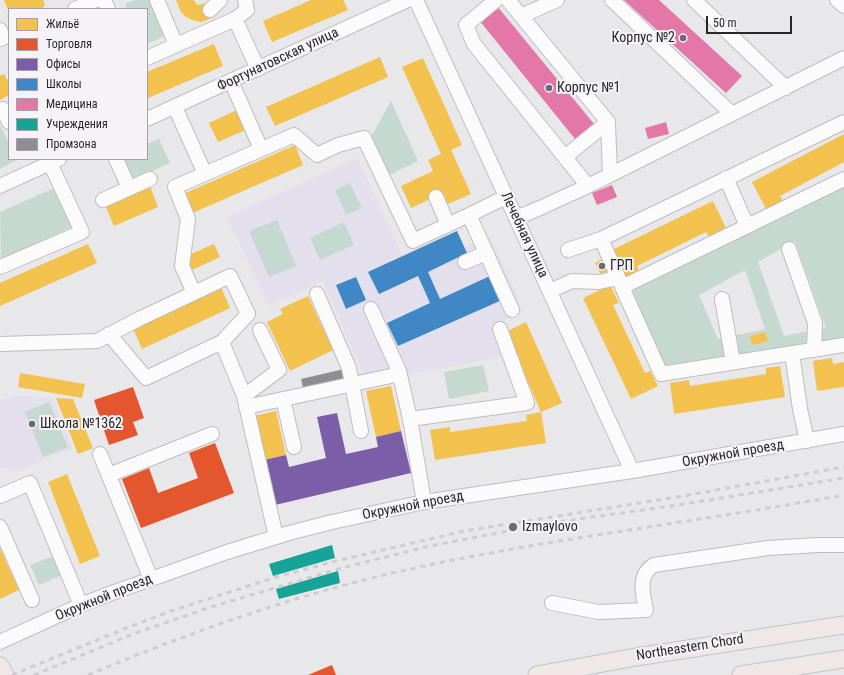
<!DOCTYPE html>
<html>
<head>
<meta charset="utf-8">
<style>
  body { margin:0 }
  #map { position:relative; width:844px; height:675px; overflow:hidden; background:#e8e7e9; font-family:"Roboto Condensed",sans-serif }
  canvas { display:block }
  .legend { position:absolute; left:8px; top:8px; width:140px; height:152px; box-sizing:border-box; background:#f5f3f8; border:1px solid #a3a1a5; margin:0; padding:5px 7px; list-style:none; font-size:12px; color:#272728 }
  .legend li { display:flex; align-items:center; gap:8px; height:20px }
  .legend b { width:20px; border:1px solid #a3a1a5 }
  .scale { position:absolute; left:706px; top:16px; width:86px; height:18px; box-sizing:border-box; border:2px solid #272728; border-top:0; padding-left:5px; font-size:12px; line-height:14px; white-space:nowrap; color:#272728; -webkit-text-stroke:3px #f5f3f8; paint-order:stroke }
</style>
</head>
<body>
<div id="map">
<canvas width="844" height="675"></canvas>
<ul class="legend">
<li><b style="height:11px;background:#f2c14e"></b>Жильё</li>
<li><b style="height:11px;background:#e4572e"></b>Торговля</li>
<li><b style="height:11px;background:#7b5ea7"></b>Офисы</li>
<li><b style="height:11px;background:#3f88c5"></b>Школы</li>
<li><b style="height:11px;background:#e377a8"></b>Медицина</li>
<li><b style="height:11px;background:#17a398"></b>Учреждения</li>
<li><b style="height:11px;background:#8d8d92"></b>Промзона</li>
</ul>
<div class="scale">50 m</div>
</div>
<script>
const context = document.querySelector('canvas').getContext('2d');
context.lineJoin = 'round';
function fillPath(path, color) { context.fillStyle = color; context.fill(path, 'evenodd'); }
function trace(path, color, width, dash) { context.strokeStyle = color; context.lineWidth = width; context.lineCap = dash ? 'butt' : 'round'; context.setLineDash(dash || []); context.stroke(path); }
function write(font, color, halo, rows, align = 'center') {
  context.font = font + ' "Roboto Condensed",sans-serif'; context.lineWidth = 4; context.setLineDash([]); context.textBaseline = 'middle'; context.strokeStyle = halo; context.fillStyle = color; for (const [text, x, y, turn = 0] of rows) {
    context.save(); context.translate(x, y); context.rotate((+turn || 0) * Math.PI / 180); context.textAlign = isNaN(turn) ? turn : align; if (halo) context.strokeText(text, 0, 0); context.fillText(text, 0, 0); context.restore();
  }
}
fillPath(new Path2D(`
  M 357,158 L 403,256 L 457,231 L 464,247 L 490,235 L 524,311 L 492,327 L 501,357 L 407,375 L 393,368 L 363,374 L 323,281 L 269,306 L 227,217 Z
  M 23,395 L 53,399 L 73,448 L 20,470 L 0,467 L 0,400 Z`), '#e4dfec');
fillPath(new Path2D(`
  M 134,0 L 149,0 L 165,36 L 147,44 L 147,9 L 127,9 L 125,4 Z
  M 391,101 L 418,161 L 387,176 L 370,139 Z
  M 0,125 L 9,143 L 9,159 L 17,159 L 17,160 L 0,169 Z
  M 159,139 L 170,163 L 132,180 L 122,159 L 147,159 L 147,144 Z
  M 350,183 L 362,208 L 346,215 L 335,190 Z
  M 844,184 L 844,340 L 664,368 L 628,289 ZM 795,241 L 826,328 L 784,336 L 758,262 ZM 745,270 L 765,329 L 718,339 L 699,295 ZM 765,332 L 768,341 L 752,345 L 750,336 Z
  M 59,186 L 76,225 L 1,259 L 0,212 Z
  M 277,220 L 296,266 L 269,277 L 249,231 Z
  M 344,222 L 354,245 L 320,260 L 310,238 Z
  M 483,365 L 489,391 L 449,399 L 444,372 Z
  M 49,402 L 68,447 L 43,457 L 25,412 Z
  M 54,556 L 62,575 L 39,585 L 30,565 Z`), '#c6d9d0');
fillPath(new Path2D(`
  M 4,0 L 43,0 L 45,6 L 40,9 L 9,9 L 9,12 Z
  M 176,0 L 194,0 L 197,5 L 207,3 L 213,17 L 202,22 L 195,21 L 186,17 L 181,12 Z
  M 311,0 L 343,0 L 348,10 L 272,42 L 263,21 Z
  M 214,44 L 223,66 L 148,98 L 147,72 Z
  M 380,57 L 388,77 L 275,126 L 266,107 Z
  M 423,58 L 462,145 L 451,150 L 471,194 L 448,204 L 443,193 L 411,208 L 401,186 L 433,171 L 428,160 L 441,154 L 402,67 Z
  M 4,74 L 9,83 L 9,95 L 0,100 L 0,76 Z
  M 239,109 L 248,129 L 218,142 L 209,123 Z
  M 844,134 L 844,162 L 780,196 L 783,201 L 766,209 L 752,182 Z
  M 295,145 L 303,165 L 190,214 L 181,195 Z
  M 149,184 L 158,207 L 114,226 L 104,203 Z
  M 713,201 L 726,228 L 709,237 L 706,232 L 637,266 L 639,271 L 626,277 L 612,250 Z
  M 88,244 L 97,263 L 0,306 L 0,283 Z
  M 214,244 L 220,257 L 192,270 L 186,256 Z
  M 604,258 L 610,270 L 601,274 L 595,263 Z
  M 610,285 L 619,303 L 613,305 L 645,373 L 650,371 L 658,386 L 631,399 L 583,298 Z
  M 221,287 L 230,308 L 142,349 L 133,328 Z
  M 308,296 L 333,350 L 290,371 L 267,322 L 283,314 L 280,309 Z
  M 526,322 L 562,403 L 541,412 L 546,443 L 435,460 L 430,430 L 450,427 L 450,432 L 527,421 L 526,415 L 541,412 L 506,332 Z
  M 765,332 L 768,341 L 752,345 L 750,336 Z
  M 832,358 L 833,364 L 844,362 L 844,387 L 817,391 L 813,361 Z
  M 780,366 L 785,397 L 674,414 L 670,383 L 689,380 L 690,386 L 766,374 L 766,368 Z
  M 20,373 L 85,384 L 82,398 L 18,387 Z
  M 391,386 L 401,431 L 376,437 L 366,391 Z
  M 56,398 L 73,399 L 93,448 L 78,454 Z
  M 276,411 L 286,455 L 264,460 L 254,416 Z
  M 67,474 L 100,556 L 80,564 L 48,482 Z
  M 0,548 L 19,590 L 0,599 Z`), '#f2c14e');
fillPath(new Path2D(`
  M 133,387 L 144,418 L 133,422 L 138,435 L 109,445 L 94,400 Z
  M 215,443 L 234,493 L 141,528 L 122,479 L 149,468 L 158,493 L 198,478 L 189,453 Z
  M 332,665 L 336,675 L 308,675 Z`), '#e4572e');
fillPath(new Path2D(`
  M 337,413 L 346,454 L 378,447 L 376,437 L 401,431 L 411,473 L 275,505 L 264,460 L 286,455 L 289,467 L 326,458 L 317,417 Z`), '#7b5ea7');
fillPath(new Path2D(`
  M 457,231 L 467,253 L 428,272 L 440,299 L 490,276 L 502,300 L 398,346 L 387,323 L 430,303 L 418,276 L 379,294 L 368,272 Z
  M 356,277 L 366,300 L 346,309 L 336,285 Z`), '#3f88c5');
fillPath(new Path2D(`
  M 624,0 L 659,0 L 742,76 L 726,93 Z
  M 497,6 L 594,124 L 575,139 L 479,20 Z
  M 666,122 L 669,134 L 648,139 L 645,128 Z
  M 612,185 L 617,197 L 597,205 L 592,193 Z`), '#e377a8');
fillPath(new Path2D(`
  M 332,545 L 335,558 L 273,576 L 269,564 Z
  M 338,571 L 340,583 L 279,599 L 276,589 Z`), '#17a398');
fillPath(new Path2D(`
  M 344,369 L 346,378 L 303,388 L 301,379 Z`), '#8d8d92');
const minor = new Path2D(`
  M 104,0 L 108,9
  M 157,0 L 176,45
  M 416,0 L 632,471
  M 496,0 L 466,25 L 474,44 L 588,186
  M 508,0 L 608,122 L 610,175
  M 612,0 L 732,114
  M 694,0 L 786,88
  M 837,0 L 844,6
  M 75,9 L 96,0
  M 210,10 L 220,0
  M 521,16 L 557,0
  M 235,19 L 258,69
  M 0,30 L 3,38 L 0,39
  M 147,58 L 235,19 L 247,10 L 245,0
  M 231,81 L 261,149
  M 175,107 L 205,174
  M 0,110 L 3,109 L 9,122
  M 147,119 L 408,0
  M 565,157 L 608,122
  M 116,159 L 129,188
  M 726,178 L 747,226
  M 844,179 L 622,287 L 661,374 L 844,345
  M 0,186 L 59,159
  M 436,197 L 448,225
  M 506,197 L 469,215 L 512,310
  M 103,200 L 150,179
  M 516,218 L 540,208 L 588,186 L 844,58
  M 601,239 L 622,286
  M 789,249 L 815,323 L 814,350
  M 568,250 L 601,239 L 844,122
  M 465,262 L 486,253
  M 0,267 L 82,232 L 50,163
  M 550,291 L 572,281 L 599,282 L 618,278
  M 194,293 L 182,266 L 188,219 L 175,187 L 294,135 L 317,155 L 338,145 L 364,138 L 413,241 L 469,215
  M 317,294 L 349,368 L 361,431
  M 722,299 L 733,362
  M 371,309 L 399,371 L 410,419 L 424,502
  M 109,334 L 146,378 L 222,342
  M 0,344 L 97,341 L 139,319 L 230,276 L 248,314 L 222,342 L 244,396 L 276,537
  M 792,353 L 800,409 L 807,441
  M 244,396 L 279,370 L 260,330
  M 283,399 L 294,447
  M 246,407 L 400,374
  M 410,419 L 527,403 L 500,329
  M 100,454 L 151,579
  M 109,475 L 212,434
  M 0,496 L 30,483 L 81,605
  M 0,527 L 32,600
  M 552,603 L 599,612 L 646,610 C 643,594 637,575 654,565 L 768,548 L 818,545 L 844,545
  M 0,642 L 81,605 L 109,594 L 227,552 L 289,533 L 332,522 L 424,502 L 632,471 L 844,434`);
const major = new Path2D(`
  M 0,666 L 5,675
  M 537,675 L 636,657 L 844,625
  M 741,675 L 844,659`);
trace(minor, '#bebdbf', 16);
trace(major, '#c4c3c4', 19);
trace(minor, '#fcfbfc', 14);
trace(major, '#efe8e7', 17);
trace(new Path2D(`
  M 12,675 L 129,627 L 174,610 L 273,578 L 336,561 L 464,531 L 677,497 L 844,467
  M 34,675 L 133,634 L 211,607 L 338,569 L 430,546 L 550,523 L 678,505 L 844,478
  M 88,675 C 200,628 315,588 434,564 C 570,536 708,520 844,495`), '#cecece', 3, [5, 5]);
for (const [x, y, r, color] of [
  [683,38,4,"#6b6a6c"],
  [549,88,4,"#6b6a6c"],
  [602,266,4,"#6b6a6c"],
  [32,424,4,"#6b6a6c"],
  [513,527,5,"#6b6a6c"]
]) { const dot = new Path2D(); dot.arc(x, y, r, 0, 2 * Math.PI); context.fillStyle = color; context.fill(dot); trace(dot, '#f5f3f8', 1.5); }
write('14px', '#272728', '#f5f3f8', [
  ["Корпус №2",675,38,"right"],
  ["Корпус №1",557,88],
  ["ГРП",610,266],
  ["Школа №1362",40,424],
  ["Izmaylovo",522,527]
], 'left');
write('14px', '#272728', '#f5f3f8', [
  ["Фортунатовская улица",278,60,-25],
  ["Лечебная улица",524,235,65],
  ["Окружной проезд",733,454,-10],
  ["Окружной проезд",413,506,-11],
  ["Окружной проезд",104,598,-22],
  ["Northeastern Chord",690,648,-9]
]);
</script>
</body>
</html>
